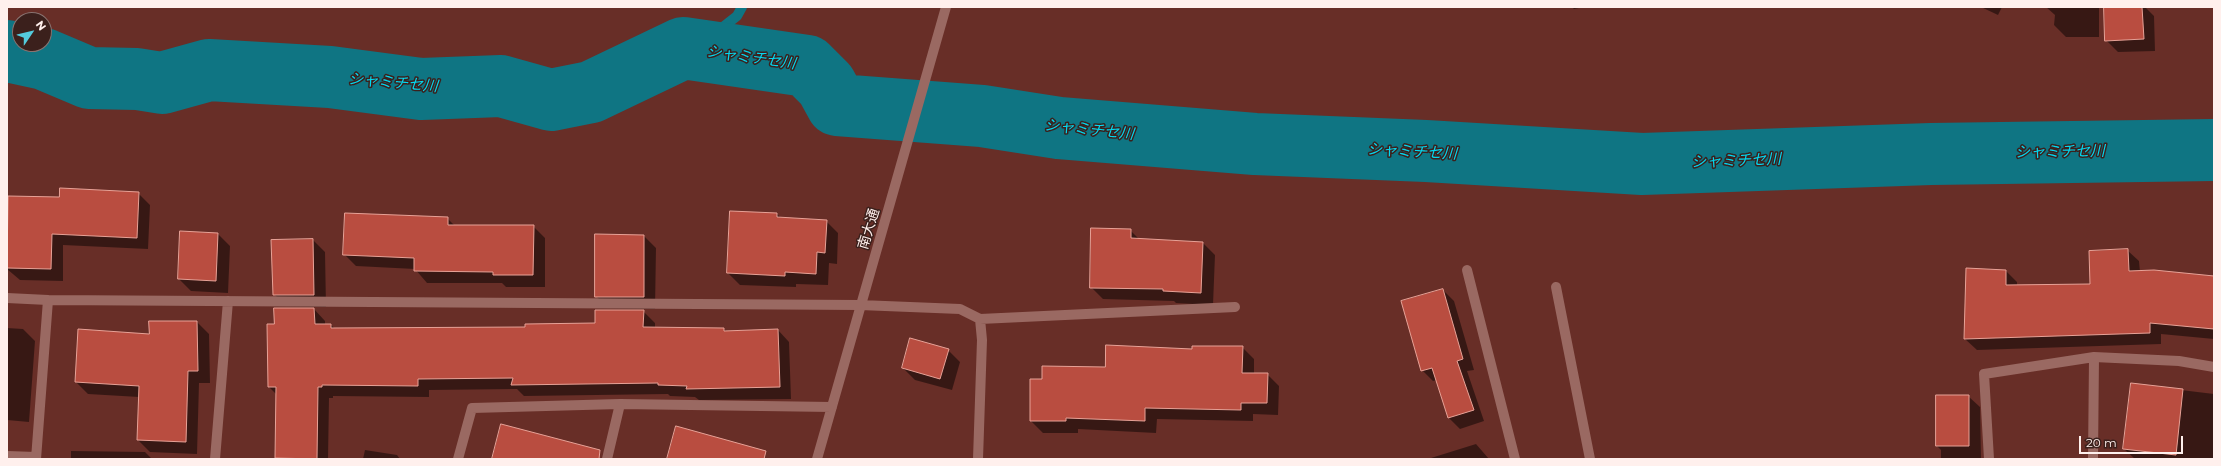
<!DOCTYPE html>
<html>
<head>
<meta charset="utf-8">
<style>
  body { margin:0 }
  #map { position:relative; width:2221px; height:466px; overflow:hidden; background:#682e27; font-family:Montserrat,sans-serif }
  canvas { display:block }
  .frame { position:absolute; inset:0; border:8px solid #fff0ed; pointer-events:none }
  .north { position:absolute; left:12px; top:12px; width:40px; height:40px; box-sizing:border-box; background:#3b201c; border:1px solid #897370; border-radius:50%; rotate:55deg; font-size:11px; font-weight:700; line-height:16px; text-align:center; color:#fff0ed }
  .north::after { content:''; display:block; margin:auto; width:14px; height:18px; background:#54cadc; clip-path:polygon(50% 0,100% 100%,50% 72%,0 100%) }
  .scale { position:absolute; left:2079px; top:436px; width:104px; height:18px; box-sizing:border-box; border:2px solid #fff0ed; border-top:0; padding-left:5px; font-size:12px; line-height:14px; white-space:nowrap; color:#fff0ed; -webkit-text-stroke:3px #3b201c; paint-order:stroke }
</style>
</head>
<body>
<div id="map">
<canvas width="2221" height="466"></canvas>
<div class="frame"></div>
<div class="north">N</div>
<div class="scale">20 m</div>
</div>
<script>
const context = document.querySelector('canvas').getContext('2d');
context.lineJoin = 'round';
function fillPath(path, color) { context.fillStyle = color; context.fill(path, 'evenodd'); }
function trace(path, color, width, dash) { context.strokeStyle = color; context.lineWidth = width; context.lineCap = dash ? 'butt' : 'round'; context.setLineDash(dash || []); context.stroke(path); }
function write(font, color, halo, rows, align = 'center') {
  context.font = font + ' Montserrat,"Noto Sans JP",sans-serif'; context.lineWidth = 3; context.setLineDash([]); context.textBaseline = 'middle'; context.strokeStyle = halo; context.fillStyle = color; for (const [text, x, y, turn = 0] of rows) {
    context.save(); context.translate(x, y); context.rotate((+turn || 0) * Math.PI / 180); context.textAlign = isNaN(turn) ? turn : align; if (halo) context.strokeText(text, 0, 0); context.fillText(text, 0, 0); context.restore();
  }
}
fillPath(new Path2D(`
  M 1572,7 L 1584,7 L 1574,9 Z
  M 1981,7 L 2002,7 L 1998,15 Z
  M 2046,7 L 2099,7 L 2099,37 L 2066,37 L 2054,25 L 2055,15 Z
  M 2105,7 L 2145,7 L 2154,16 L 2155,51 L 2118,52 L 2106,40 Z
  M 138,193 L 150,205 L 148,249 L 63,245 L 63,281 L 20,280 L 7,269 L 7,197 L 60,198 Z
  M 777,214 L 782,219 L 826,221 L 838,233 L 837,264 L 829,263 L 828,285 L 796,284 L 796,287 L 740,285 L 728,273 Z
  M 447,218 L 455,226 L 533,226 L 545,238 L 545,287 L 506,287 L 502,283 L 427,283 L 415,269 L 356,266 L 344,254 Z
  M 1130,230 L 1140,240 L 1203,243 L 1215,255 L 1213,305 L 1176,303 L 1174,301 L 1103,299 L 1091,287 Z
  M 218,234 L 230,246 L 228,293 L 191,291 L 179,279 Z
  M 644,236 L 656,248 L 655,309 L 608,308 L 596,296 Z
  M 313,240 L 325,252 L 326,307 L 286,306 L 274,294 Z
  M 2127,250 L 2139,261 L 2140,272 L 2214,277 L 2214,339 L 2161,334 L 2161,344 L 1977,350 L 1965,339 L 2006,271 L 2017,282 L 2017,286 L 2091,285 Z
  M 1443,290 L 1454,301 L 1474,370 L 1467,371 L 1484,421 L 1460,429 L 1449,418 L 1437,380 L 1433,381 L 1422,370 Z
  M 314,309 L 325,321 L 325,325 L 331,325 L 335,329 L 526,328 L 596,324 L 643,311 L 655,323 L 655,328 L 724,329 L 726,331 L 778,330 L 789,342 L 791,399 L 699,400 L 695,397 L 670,396 L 668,394 L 524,396 L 517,389 L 429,390 L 429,397 L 333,396 L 333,398 L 329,398 L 328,459 L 275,459 L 277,395 L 269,387 L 275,325 Z
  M 150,322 L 197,322 L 209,334 L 210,383 L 199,383 L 197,454 L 150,452 L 138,440 L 139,397 L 88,394 L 76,382 L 150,335 Z
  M 7,328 L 23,329 L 35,341 L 29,422 L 7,420 Z
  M 1242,347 L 1254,359 L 1254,374 L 1267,374 L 1279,386 L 1278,415 L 1253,414 L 1253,421 L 1157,419 L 1156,433 L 1078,429 L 1078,433 L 1043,433 L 1031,421 L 1043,380 L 1193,350 Z
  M 948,350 L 960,362 L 952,390 L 915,380 L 903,368 Z
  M 2131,384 L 2214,394 L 2214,459 L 2135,459 L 2124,449 Z
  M 1968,396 L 1980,407 L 1981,459 L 1941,459 L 1941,450 L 1937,446 Z
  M 1476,444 L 1489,459 L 1431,459 L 1431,458 Z
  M 365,450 L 397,455 L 400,459 L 363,459 Z
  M 71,451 L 145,452 L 152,459 L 71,459 Z`), '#0007');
trace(new Path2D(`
  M 695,49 L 737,16 L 742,7`), '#0f7583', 10);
trace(new Path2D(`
  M 7,51 L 44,59 L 89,78 L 137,79 L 162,83 L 209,70 L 330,77 L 421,89 L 501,86 L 551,100 L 591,92 L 683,48 L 807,66 L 826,85 L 837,105 L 982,116 L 1059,128 L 1255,144 L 1426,151 L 1642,164 L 1931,154 L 2214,150`), '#0f7583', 62);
const building = new Path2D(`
  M 2104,7 L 2142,7 L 2144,39 L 2105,41 Z
  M 60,188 L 139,192 L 137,238 L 52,234 L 51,269 L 7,268 L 8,196 L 59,197 Z
  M 730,211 L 777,213 L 777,217 L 827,220 L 825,253 L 817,252 L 816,274 L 785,272 L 785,276 L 727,273 Z
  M 345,213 L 448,217 L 448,225 L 534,225 L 533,275 L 493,275 L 493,272 L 414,271 L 414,258 L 343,255 Z
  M 1091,228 L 1131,229 L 1131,238 L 1203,242 L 1201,293 L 1163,291 L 1163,289 L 1090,288 Z
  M 180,231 L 218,233 L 216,281 L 178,279 Z
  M 595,234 L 644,235 L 644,297 L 595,297 Z
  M 313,239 L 314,295 L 273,295 L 271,240 Z
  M 2128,249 L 2129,271 L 2154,270 L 2214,276 L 2214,329 L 2150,323 L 2150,333 L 1964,339 L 1966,268 L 2006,270 L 2006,285 L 2090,284 L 2089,251 Z
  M 1443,289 L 1463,359 L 1457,361 L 1474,410 L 1448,418 L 1432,368 L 1421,371 L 1401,301 Z
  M 274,308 L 314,308 L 315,324 L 331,324 L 331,328 L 525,327 L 525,324 L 595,323 L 595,310 L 644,310 L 643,327 L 724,328 L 724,331 L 778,329 L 780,387 L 686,389 L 687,386 L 658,385 L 658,383 L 511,385 L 513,378 L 418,379 L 418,386 L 322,385 L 322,387 L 318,387 L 317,459 L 275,458 L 276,387 L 268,387 L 267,324 L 274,324 Z
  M 149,321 L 197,321 L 198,371 L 188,371 L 186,442 L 137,440 L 139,386 L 75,382 L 78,329 L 149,334 Z
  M 910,338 L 949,349 L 940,379 L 902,368 Z
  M 1106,345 L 1192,349 L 1192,346 L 1243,346 L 1242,373 L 1268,373 L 1267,403 L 1241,403 L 1241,410 L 1145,408 L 1145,421 L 1066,418 L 1066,421 L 1030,421 L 1030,379 L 1042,379 L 1042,366 L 1105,367 Z
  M 2131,383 L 2183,389 L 2176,455 L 2123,449 Z
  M 1936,395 L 1969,395 L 1969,446 L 1936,446 Z
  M 501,424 L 600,450 L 599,459 L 492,459 Z
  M 676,426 L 766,451 L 764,459 L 667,459 Z`);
fillPath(building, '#b94d40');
trace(building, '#e7a297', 1);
trace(new Path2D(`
  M 1467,270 L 1515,459
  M 1556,287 L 1590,459
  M 7,298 L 48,300 L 860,305 L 960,309 L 980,319 L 982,340 L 978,459
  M 980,319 L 1235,307
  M 7,456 L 36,457
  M 36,459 L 48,300
  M 215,459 L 228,301
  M 458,459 L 472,408 L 620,404 L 832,407
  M 607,459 L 620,404
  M 817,459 L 946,7
  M 1989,459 L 1984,374 L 2094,357 L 2179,361 L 2214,367
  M 2093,459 L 2094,357`), '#9a6962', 10);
write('14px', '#fff0ed', '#3b201c', [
  ["南大通",869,229,-73]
]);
write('italic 15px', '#04d7ef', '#3b201c', [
  ["シャミチセ川",751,58,8],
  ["シャミチセ川",393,83,5],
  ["シャミチセ川",1089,130,6],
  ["シャミチセ川",1412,152,3],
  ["シャミチセ川",2060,152,-1],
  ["シャミチセ川",1736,161,-2]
]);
</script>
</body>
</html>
